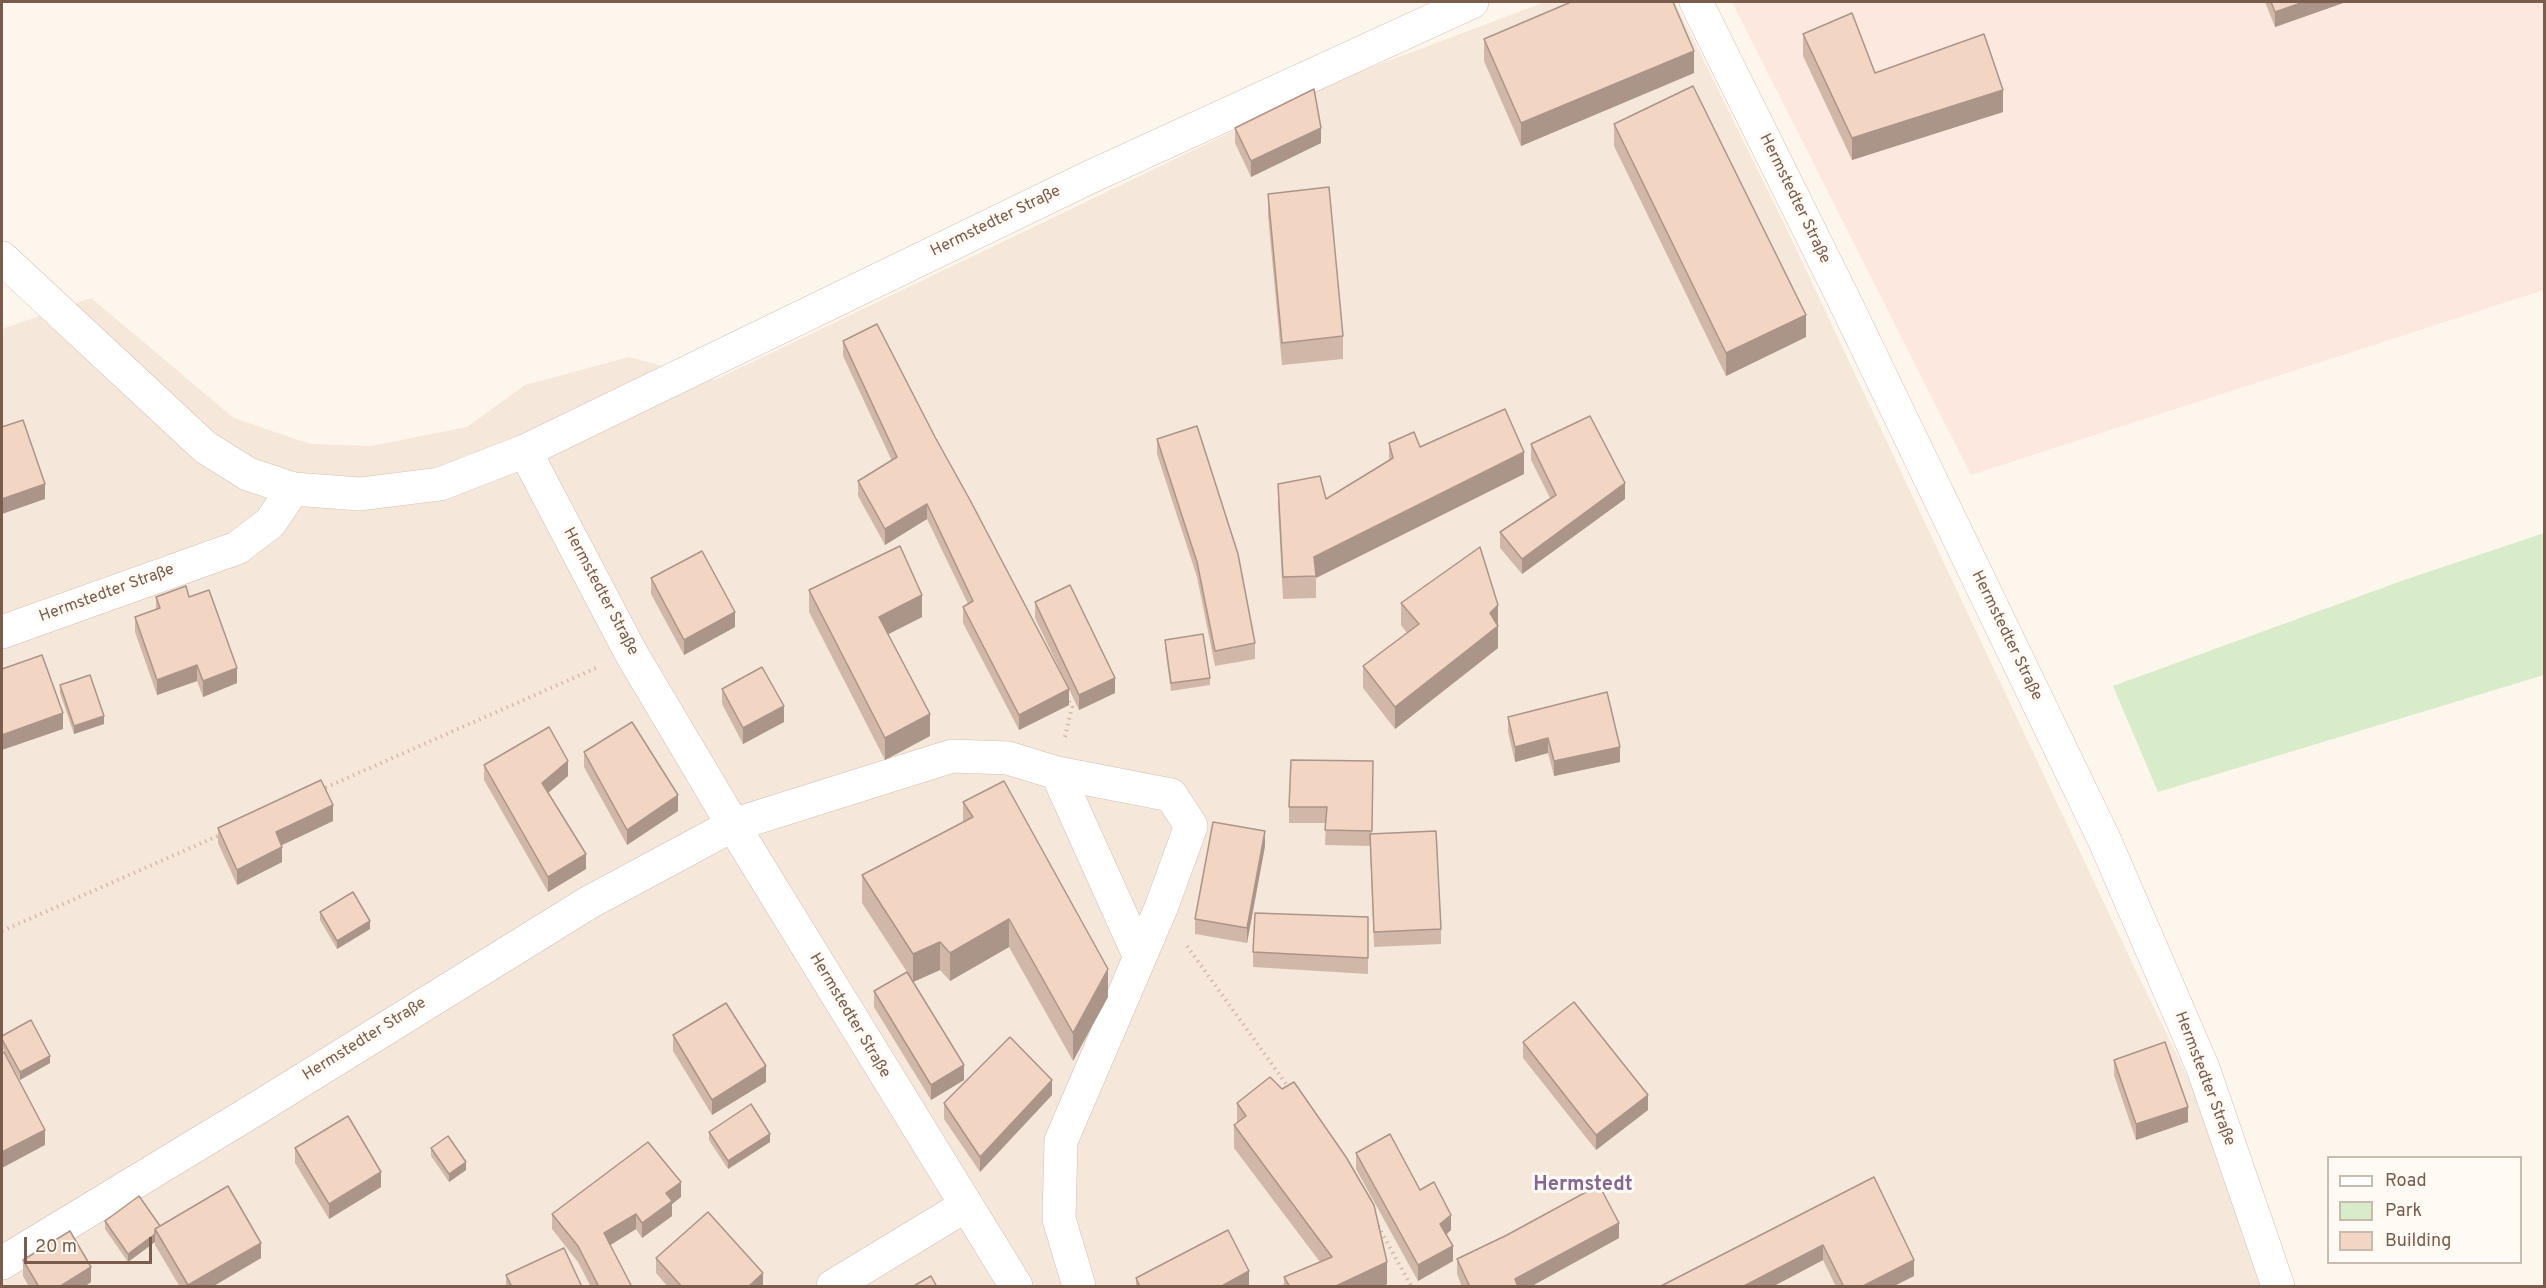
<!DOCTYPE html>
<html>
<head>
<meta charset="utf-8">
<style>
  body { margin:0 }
  #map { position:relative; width:2546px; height:1288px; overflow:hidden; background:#fdf6ec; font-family:Overpass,sans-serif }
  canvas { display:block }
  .frame { position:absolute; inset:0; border:3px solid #7a5c4d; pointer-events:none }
  .legend { position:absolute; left:2327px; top:1156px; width:195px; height:108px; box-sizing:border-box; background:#fffaf3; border:2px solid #cabbb1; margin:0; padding:8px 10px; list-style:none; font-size:18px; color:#7a5c4d }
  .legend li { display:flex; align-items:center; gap:12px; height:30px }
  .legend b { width:30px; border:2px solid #cabbb1 }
  .scale { position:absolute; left:24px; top:1237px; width:128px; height:27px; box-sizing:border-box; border:3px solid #7a5c4d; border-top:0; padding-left:8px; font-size:18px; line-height:21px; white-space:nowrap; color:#7a5c4d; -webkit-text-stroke:4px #fffaf3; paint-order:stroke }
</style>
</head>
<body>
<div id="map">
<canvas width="2546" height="1288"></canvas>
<div class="frame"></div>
<ul class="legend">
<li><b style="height:8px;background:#fff"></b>Road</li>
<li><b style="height:16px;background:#d8ecc9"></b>Park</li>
<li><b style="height:16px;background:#f3d5c3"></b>Building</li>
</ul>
<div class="scale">20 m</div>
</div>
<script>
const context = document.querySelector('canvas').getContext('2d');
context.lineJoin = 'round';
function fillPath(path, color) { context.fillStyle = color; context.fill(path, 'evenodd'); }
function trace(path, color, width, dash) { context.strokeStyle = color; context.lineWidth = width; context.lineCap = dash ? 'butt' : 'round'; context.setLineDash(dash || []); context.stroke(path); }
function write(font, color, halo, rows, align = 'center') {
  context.font = font + ' Overpass,sans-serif'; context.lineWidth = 6; context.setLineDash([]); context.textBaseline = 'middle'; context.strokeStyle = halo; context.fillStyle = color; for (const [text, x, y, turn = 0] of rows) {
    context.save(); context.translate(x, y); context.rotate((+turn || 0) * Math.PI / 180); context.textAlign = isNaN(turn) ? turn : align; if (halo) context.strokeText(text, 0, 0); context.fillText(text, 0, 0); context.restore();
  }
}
fillPath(new Path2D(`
  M 1545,2 L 1675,2 L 1783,221 L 2136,971 L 2290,1286 L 2,1286 L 2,329 L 91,298 L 234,418 L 310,444 L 371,446 L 467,427 L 525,385 L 629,357 L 715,380 L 1348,76 Z`), '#f5e8da');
fillPath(new Path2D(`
  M 1732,2 L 2544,2 L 2544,290 L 1971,475 Z`), '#fde8e0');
fillPath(new Path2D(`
  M 2544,533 L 2544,675 L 2158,792 L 2113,686 L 2407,579 Z`), '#d8ecc9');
const street = new Path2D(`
  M 525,451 L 631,653 L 733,825 L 1016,1286
  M 2,632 L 237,548 L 270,523 L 293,489
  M 1057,773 L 1139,955
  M 2,1263 L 259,1107 L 588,903 L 733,825 L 952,756 L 1008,758 L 1057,773 L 1171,795 L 1191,826 L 1161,908 L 1061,1141 L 1059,1219 L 1079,1286
  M 833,1286 L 965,1206`);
const secondary = new Path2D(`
  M 1696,2 L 1845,302 L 2104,839 L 2203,1068 L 2278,1286
  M 2,258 L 205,447 L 248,474 L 293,489 L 360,494 L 440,484 L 525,451 L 1090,177 L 1472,2`);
trace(street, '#d1beb0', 34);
trace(secondary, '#d6c0b0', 34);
trace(new Path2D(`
  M 1065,737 L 1072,707 L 1067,698
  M 320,790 L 596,668
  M 2,931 L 220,835
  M 1187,946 L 1289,1088
  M 1378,1226 L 1411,1286`), '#d9b8a5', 4, [1.5, 4.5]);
trace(street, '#fff', 33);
trace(secondary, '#fff', 33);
fillPath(new Path2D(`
  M 2265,2 L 2346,2 L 2275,27 Z
  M 1803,34 L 1875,73 L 2003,112 L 1852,160 L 1803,56 Z
  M 1484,39 L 1694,73 L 1521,146 L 1484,61 Z
  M 1614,124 L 1806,337 L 1726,376 L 1614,146 Z
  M 1235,128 L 1321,143 L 1251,177 L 1235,143 Z
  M 1268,194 L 1343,336 L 1343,359 L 1282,365 L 1268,216 Z
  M 843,341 L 1069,705 L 1019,730 L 963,623 L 963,607 L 968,604 L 927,519 L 885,545 L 858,496 L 858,481 L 892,461 L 843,356 Z
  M 1157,439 L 1255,643 L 1255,659 L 1215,666 L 1197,577 L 1157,454 Z
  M 1389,443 L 1420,447 L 1524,474 L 1316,578 L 1316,598 L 1283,599 L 1278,506 L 1278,484 L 1326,499 L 1389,461 Z
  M 1531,444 L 1625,499 L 1522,574 L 1500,548 L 1500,532 L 1550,498 L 1531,460 Z
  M 651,578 L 735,627 L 684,655 L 651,594 Z
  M 809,590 L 922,617 L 888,634 L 930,736 L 885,760 L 809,612 Z
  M 156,597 L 189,597 L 237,683 L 203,697 L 197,681 L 157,695 L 135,632 L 135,617 L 156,609 Z
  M 1035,602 L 1115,693 L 1079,710 L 1035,618 Z
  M 1401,603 L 1498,648 L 1395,729 L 1363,688 L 1363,666 L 1407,633 L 1401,625 Z
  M 1165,640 L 1210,678 L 1210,685 L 1171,691 L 1165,648 Z
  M 60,685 L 104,724 L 74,734 L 60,693 Z
  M 722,689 L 784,722 L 743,744 L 722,704 Z
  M 1508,717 L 1620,762 L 1554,776 L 1548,753 L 1515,762 L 1508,732 Z
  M 584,752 L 678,811 L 627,845 L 584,767 Z
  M 1373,761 L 1372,834 L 1441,929 L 1441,944 L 1374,947 L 1370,846 L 1325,845 L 1326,823 L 1289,823 L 1289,807 Z
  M 484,765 L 568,776 L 548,793 L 586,869 L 548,892 L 484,780 Z
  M 963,802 L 1108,997 L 1073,1061 L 1009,947 L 950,981 L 940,970 L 913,982 L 964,1080 L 931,1100 L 874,1007 L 874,991 L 907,972 L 862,903 L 862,875 L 963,823 Z
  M 333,821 L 281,845 L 282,862 L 237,885 L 218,843 L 218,828 Z
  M 1265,846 L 1247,943 L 1195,934 L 1195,919 Z
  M 320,912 L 370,929 L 337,949 L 320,920 Z
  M 1368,917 L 1368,974 L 1253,967 L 1253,952 Z
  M 673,1035 L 766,1082 L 712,1115 L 673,1051 Z
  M 2,1036 L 50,1063 L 20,1080 L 5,1053 L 45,1145 L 2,1046 Z
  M 1523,1042 L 1648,1110 L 1596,1150 L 1523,1058 Z
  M 2114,1060 L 2188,1122 L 2136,1140 L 2114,1075 Z
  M 1052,1095 L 980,1172 L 944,1119 L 944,1103 Z
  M 1237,1103 L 1387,1284 L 1382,1287 L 1279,1287 L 1284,1284 L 1284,1277 L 1320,1262 L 1234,1148 L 1234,1125 L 1237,1123 Z
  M 709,1132 L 770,1142 L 728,1169 L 709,1140 Z
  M 295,1148 L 381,1187 L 329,1219 L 295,1163 Z
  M 431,1148 L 466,1170 L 449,1182 L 431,1156 Z
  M 1356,1153 L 1420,1190 L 1451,1230 L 1446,1235 L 1453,1261 L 1418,1281 L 1356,1169 Z
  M 1874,1177 L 1914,1276 L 1892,1287 L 1836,1287 L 1823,1260 L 1772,1287 L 1659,1287 Z
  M 681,1197 L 672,1204 L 672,1216 L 642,1238 L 636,1229 L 610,1245 L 632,1287 L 591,1287 L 578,1262 L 552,1229 L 552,1214 Z
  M 105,1221 L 160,1226 L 261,1258 L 212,1287 L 180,1287 L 155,1245 L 155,1242 L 128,1262 L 105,1229 Z
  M 1619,1238 L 1530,1287 L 1462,1287 L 1457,1274 L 1457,1259 Z
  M 656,1258 L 763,1287 L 668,1287 L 656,1273 Z
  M 23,1260 L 91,1282 L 84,1287 L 29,1287 L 23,1276 Z
  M 506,1275 L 582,1287 L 506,1287 Z
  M 1136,1278 L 1249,1286 L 1136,1287 Z`), '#d1b7a8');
fillPath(new Path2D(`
  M 2304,2 L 2346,2 L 2275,27 L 2275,12 Z
  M 1694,51 L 1694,73 L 1521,146 L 1521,123 Z
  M 2003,90 L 2003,112 L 1852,160 L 1852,138 Z
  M 1321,128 L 1321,143 L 1251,177 L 1251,161 Z
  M 1806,315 L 1806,337 L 1726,376 L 1726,353 Z
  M 1524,452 L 1524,474 L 1316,578 L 1314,557 Z
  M 1625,483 L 1625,499 L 1522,574 L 1522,559 Z
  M 45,484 L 45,499 L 2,514 L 2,499 Z
  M 927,504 L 927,519 L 885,545 L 885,529 Z
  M 922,595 L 922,617 L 879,639 L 879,617 Z
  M 1498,605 L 1498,648 L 1395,729 L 1395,707 Z
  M 735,612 L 735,627 L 684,655 L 684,640 Z
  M 197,665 L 197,681 L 157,695 L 157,680 Z
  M 237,668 L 237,683 L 203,697 L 203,681 Z
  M 1115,678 L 1115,693 L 1079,710 L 1079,695 Z
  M 1069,689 L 1069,705 L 1019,730 L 1019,715 Z
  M 784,706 L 784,722 L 743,744 L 743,728 Z
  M 63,713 L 63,729 L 2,750 L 2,735 Z
  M 930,714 L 930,736 L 885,760 L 885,738 Z
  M 104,716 L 104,724 L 74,734 L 74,726 Z
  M 1548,738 L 1548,753 L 1515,762 L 1515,747 Z
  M 1620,747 L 1620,762 L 1554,776 L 1554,761 Z
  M 568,761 L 568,776 L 542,798 L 542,783 Z
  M 678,795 L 678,811 L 627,845 L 627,830 Z
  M 333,805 L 333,821 L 276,848 L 276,832 Z
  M 1265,831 L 1265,846 L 1247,943 L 1247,928 Z
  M 282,847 L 282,862 L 237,885 L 237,870 Z
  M 586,854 L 586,869 L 548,892 L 548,877 Z
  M 1009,919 L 1009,947 L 950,981 L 950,953 Z
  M 370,921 L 370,929 L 337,949 L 337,941 Z
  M 940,942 L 940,970 L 913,982 L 913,954 Z
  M 1108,969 L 1108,997 L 1073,1061 L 1073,1033 Z
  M 50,1056 L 50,1063 L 20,1080 L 20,1072 Z
  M 964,1065 L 964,1080 L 931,1100 L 931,1085 Z
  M 766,1066 L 766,1082 L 712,1115 L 712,1100 Z
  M 1052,1080 L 1052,1095 L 980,1172 L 980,1157 Z
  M 1648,1095 L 1648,1110 L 1596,1150 L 1596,1135 Z
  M 2188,1107 L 2188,1122 L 2136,1140 L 2136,1124 Z
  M 45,1130 L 45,1145 L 2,1168 L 2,1152 Z
  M 770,1134 L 770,1142 L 728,1169 L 728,1161 Z
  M 466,1162 L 466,1170 L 449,1182 L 449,1174 Z
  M 381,1172 L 381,1187 L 329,1219 L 329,1204 Z
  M 681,1182 L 681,1197 L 672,1204 L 672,1216 L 642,1238 L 642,1223 L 666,1193 Z
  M 636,1214 L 636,1229 L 604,1249 L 604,1233 Z
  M 1451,1215 L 1451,1230 L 1440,1240 L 1440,1224 Z
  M 1619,1223 L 1619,1238 L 1530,1287 L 1515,1287 L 1515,1279 Z
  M 155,1234 L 155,1242 L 128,1262 L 128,1254 Z
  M 261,1243 L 261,1258 L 212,1287 L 188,1287 L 188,1285 Z
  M 1823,1245 L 1823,1260 L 1772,1287 L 1742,1287 Z
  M 1453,1246 L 1453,1261 L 1418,1281 L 1418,1265 Z
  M 1914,1260 L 1914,1276 L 1892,1287 L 1861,1287 Z
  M 1387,1262 L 1387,1284 L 1382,1287 L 1334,1287 Z
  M 91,1267 L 91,1282 L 84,1287 L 59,1287 Z
  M 1249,1271 L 1249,1287 L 1220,1287 Z
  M 763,1273 L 763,1287 L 748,1287 Z`), '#aa9588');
const building = new Path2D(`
  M 1571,2 L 1673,2 L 1694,51 L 1521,123 L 1484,39 Z
  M 2271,2 L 2304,2 L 2275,12 Z
  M 1852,13 L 1875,73 L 1984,34 L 2003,90 L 1852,138 L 1803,34 Z
  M 1693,86 L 1806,315 L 1726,353 L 1614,124 Z
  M 1314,89 L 1321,128 L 1251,161 L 1235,128 Z
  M 1329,187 L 1343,336 L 1282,343 L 1268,194 Z
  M 877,324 L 935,437 L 970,500 L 1069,689 L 1019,715 L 963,607 L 973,601 L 927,504 L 885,529 L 858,481 L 897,457 L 843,341 Z
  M 1505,409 L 1524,452 L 1314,557 L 1316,576 L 1283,577 L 1278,484 L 1320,476 L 1326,499 L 1393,458 L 1389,443 L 1414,432 L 1420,447 Z
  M 1590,416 L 1625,483 L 1522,559 L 1500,532 L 1556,495 L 1531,444 Z
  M 23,420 L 45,484 L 2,499 L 2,427 Z
  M 1197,426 L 1238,554 L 1255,643 L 1215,651 L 1197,562 L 1157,439 Z
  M 900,546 L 922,595 L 879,617 L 930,714 L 885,738 L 809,590 Z
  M 1480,547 L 1498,605 L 1490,613 L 1498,626 L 1395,707 L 1363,666 L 1419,624 L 1401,603 Z
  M 702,551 L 735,612 L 684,640 L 651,578 Z
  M 1070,585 L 1115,678 L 1079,695 L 1035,602 Z
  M 186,586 L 189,597 L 209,590 L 237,668 L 203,681 L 197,665 L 157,680 L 135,617 L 160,608 L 156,597 Z
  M 1203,634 L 1210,678 L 1171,683 L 1165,640 Z
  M 42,655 L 63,713 L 2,735 L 2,669 Z
  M 762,667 L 784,706 L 743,728 L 722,689 Z
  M 90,675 L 104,716 L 74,726 L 60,685 Z
  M 1607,692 L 1620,747 L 1554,761 L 1548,738 L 1515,747 L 1508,717 Z
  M 632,722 L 678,795 L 627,830 L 584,752 Z
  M 549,727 L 568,761 L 542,783 L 586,854 L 548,877 L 484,765 Z
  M 1291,760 L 1373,761 L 1372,831 L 1325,830 L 1327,807 L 1289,807 Z
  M 321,780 L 333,805 L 276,832 L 282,847 L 237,870 L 218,828 Z
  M 1004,781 L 1108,969 L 1073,1033 L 1009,919 L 950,953 L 940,942 L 913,954 L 862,875 L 973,817 L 963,802 Z
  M 1213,822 L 1265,831 L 1247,928 L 1195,919 Z
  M 1436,831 L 1441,929 L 1374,932 L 1370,834 Z
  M 353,892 L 370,921 L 337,941 L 320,912 Z
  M 1255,913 L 1368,917 L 1368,958 L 1253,952 Z
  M 907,972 L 964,1065 L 931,1085 L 874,991 Z
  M 1574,1002 L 1648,1095 L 1596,1135 L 1523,1042 Z
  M 726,1003 L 766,1066 L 712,1100 L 673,1035 Z
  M 31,1020 L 50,1056 L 20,1072 L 2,1039 L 2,1036 Z
  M 1010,1037 L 1052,1080 L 980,1157 L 944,1103 Z
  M 2165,1042 L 2188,1107 L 2136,1124 L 2114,1060 Z
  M 4,1052 L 45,1130 L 2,1152 L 2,1053 Z
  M 1270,1077 L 1282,1089 L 1294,1082 L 1346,1157 L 1374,1205 L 1387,1262 L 1334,1287 L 1290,1287 L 1284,1277 L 1332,1257 L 1234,1125 L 1246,1116 L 1237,1103 Z
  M 751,1104 L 770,1134 L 728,1161 L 709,1132 Z
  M 348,1116 L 381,1172 L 329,1204 L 295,1148 Z
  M 1390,1134 L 1420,1190 L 1434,1182 L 1451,1215 L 1440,1224 L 1453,1246 L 1418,1265 L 1356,1153 Z
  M 448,1136 L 466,1162 L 449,1174 L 431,1148 Z
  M 648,1142 L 681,1182 L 666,1193 L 672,1201 L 642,1223 L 636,1214 L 604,1233 L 632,1287 L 599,1287 L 578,1246 L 552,1214 Z
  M 1874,1177 L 1914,1260 L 1861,1287 L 1844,1287 L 1823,1245 L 1742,1287 L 1659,1287 Z
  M 1599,1185 L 1619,1223 L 1515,1279 L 1518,1287 L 1470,1287 L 1457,1259 L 1507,1235 Z
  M 228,1186 L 261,1243 L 188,1285 L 155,1229 Z
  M 139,1196 L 160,1226 L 155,1229 L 155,1234 L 128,1254 L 105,1221 Z
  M 708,1212 L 763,1273 L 748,1287 L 682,1287 L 656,1258 Z
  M 1228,1230 L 1249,1271 L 1220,1287 L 1140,1287 L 1136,1278 Z
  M 70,1231 L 91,1267 L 59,1287 L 39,1287 L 23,1260 Z
  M 564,1248 L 582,1287 L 512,1287 L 506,1275 Z
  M 931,1276 L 937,1287 L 912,1287 Z`);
fillPath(building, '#f3d5c3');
trace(building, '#aa9588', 1.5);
write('16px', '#7a5c4d', '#fffaf3', [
  ["Hermstedter Straße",1794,199,64],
  ["Hermstedter Straße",996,222,-26],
  ["Hermstedter Straße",600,592,62],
  ["Hermstedter Straße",107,594,-20],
  ["Hermstedter Straße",2006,636,64],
  ["Hermstedter Straße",849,1016,59],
  ["Hermstedter Straße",365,1040,-32],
  ["Hermstedter Straße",2204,1079,69]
]);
write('bold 20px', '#846695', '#fffaf3', [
  ["Hermstedt",1583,1186]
]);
</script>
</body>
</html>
